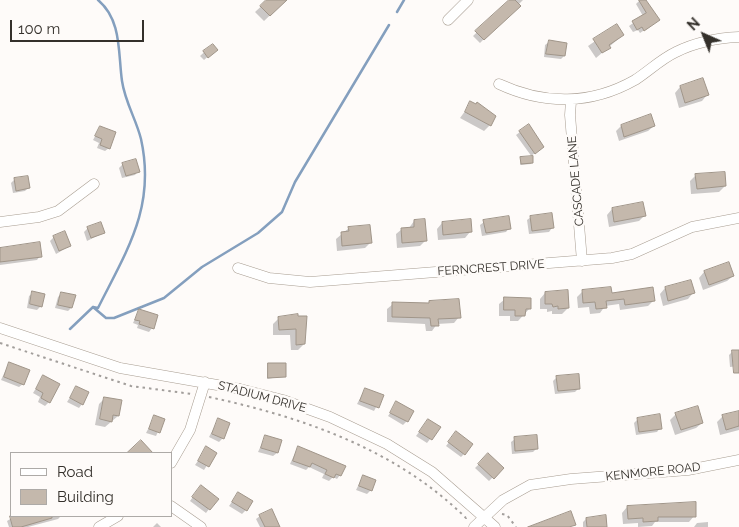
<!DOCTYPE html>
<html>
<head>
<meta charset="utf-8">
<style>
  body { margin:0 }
  #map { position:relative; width:739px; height:527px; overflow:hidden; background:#fefbf9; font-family:Raleway,sans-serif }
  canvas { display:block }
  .legend { position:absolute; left:10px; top:452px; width:162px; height:65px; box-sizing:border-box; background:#fefbf9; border:1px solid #adaaa7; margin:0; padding:6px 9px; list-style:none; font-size:15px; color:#34302b }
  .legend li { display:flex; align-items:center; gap:10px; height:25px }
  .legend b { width:25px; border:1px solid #adaaa7 }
  .north { position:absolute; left:679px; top:10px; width:50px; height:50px; -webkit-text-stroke:4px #fefbf9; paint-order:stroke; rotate:316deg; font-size:14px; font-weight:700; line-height:20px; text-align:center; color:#34302b }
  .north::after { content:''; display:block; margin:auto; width:18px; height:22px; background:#34302b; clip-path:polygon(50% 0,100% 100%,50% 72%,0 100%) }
  .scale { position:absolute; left:10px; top:20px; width:134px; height:22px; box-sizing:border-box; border:2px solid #34302b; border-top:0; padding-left:6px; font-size:15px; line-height:18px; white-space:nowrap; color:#34302b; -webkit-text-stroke:4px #fefbf9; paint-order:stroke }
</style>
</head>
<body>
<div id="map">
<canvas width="739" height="527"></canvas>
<ul class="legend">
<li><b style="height:6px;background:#fff"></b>Road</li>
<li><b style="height:14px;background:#c4b8ac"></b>Building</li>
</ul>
<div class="north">N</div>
<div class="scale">100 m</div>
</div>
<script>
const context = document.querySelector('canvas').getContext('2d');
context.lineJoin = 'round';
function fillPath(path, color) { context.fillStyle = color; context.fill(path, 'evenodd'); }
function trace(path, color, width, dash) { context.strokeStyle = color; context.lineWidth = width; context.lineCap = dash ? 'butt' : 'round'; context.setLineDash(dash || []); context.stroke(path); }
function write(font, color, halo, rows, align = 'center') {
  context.font = font + ' Raleway,sans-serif'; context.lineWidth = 5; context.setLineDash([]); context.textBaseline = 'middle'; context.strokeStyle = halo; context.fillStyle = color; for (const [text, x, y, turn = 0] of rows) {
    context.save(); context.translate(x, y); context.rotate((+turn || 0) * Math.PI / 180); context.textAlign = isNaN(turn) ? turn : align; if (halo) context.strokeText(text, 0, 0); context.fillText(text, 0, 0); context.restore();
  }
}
fillPath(new Path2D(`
  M 268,0 L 286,0 L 264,21 L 255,12 Z
  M 511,0 L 523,0 L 480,43 L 473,36 Z
  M 640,0 L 645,0 L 655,23 L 640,33 L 638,30 L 633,32 L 629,26 L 643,16 L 636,4 Z
  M 617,26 L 623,35 L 596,58 L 588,46 Z
  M 549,42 L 564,56 L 561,59 L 544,57 L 545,45 Z
  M 212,45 L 212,53 L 204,60 L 200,56 Z
  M 703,80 L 707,95 L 702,101 L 679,108 L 675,93 L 680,87 Z
  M 471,103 L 490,125 L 484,131 L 460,118 Z
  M 621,126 L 654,126 L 648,131 L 619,141 L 616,131 Z
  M 100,127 L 109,148 L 105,151 L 97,148 L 99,143 L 93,140 Z
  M 520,132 L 539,150 L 531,156 L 532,162 L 531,164 L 520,165 L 521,158 L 532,157 L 516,135 Z
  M 123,164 L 138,171 L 135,175 L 122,178 L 119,168 Z
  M 696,175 L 725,186 L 719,192 L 691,194 L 690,181 Z
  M 15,179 L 29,187 L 25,191 L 13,193 L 11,183 Z
  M 612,209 L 645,215 L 639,221 L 609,227 L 607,215 Z
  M 531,217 L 552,228 L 549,232 L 529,234 L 527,220 Z
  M 414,221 L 426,240 L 420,246 L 397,248 L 396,234 L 402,229 L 409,228 Z
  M 484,222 L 509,228 L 506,232 L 482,236 L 480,225 Z
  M 442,223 L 470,232 L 465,238 L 438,240 L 437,229 Z
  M 88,228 L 103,233 L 87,241 L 84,232 Z
  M 349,228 L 371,242 L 365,248 L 337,251 L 336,239 Z
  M 54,237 L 70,246 L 56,254 L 50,241 Z
  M 0,249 L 40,256 L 37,260 L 0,265 Z
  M 729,264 L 733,276 L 727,281 L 703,290 L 699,278 L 704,272 Z
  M 665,288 L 693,293 L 688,299 L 663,306 L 660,294 Z
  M 582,292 L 611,294 L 654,300 L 648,306 L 620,310 L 619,304 L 605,306 L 600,313 L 590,314 L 589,307 L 578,308 L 577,297 Z
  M 33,293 L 41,306 L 37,310 L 27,308 L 29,296 Z
  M 62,293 L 71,308 L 68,311 L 55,308 L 58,297 Z
  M 545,293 L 568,308 L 562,314 L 552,314 L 552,311 L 547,312 L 547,309 L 540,309 L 540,299 Z
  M 505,299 L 530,308 L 518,321 L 510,321 L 510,316 L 499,316 L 499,304 Z
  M 393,304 L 459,317 L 454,323 L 437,324 L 432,331 L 426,331 L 425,324 L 387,322 L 387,309 Z
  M 139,310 L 152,328 L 149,332 L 137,328 L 138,325 L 133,323 Z
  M 306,317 L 304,344 L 298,350 L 291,350 L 290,335 L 273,335 L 273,324 L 279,318 Z
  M 739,351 L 739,366 L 730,367 L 729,355 L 732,352 Z
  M 9,363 L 23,384 L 19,387 L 1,380 Z
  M 268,365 L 285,376 L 267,379 Z
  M 43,377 L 49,402 L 45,406 L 38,402 L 40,397 L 33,393 Z
  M 557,377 L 579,388 L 575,392 L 555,394 L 553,381 Z
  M 76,388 L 82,404 L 79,408 L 67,402 Z
  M 365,389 L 382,396 L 374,411 L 357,404 Z
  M 105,398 L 118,416 L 105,427 L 95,425 L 99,404 Z
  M 397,403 L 407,421 L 403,425 L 388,416 Z
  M 739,412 L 739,430 L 720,435 L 717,422 L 723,416 Z
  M 676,414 L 702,423 L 696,428 L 675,435 L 670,420 Z
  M 155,416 L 164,419 L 156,436 L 146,433 Z
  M 638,419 L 660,428 L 657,432 L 636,435 L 634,423 Z
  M 218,420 L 223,438 L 219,442 L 209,437 Z
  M 428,420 L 439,428 L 427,443 L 416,436 Z
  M 265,437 L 277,453 L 273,456 L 258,452 Z
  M 453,437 L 464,454 L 461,457 L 446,446 Z
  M 515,439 L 536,449 L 533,452 L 512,454 L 511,442 Z
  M 298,447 L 340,475 L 337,479 L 333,477 L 329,481 L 322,478 L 324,474 L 309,467 L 306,470 L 290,464 Z
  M 207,448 L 215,453 L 204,470 L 195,465 Z
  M 488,455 L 502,468 L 489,481 L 475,468 Z
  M 363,476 L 371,490 L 367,494 L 356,490 Z
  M 197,491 L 209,509 L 206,513 L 190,501 Z
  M 238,493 L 246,510 L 242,514 L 229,506 Z
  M 627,507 L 694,516 L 689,522 L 655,522 L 652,526 L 638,527 L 638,523 L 623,524 L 622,513 Z
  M 15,516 L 61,516 L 58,519 L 28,527 L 9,527 L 7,521 Z
  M 260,516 L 279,527 L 260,527 L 256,519 Z
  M 586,519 L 606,527 L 583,527 L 583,522 Z
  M 708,522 L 708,527 L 694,527 L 697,523 Z
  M 157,523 L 161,527 L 153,527 Z`), '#0003');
trace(new Path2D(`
  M 397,12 L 404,0
  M 93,307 L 106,318 L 114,318 L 164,298 L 202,267 L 258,233 L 282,212 L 295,182 L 389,25
  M 70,329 L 93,307 L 98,308 C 127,250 156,207 141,139 C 136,119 125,102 122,81 C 118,53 122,20 98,0`), '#849fbe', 2.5);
const building = new Path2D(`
  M 266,0 L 287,0 L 270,16 L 260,6 Z
  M 509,0 L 515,0 L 521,6 L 484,40 L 475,31 Z
  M 639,0 L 646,0 L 660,20 L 644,31 L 642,27 L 637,30 L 632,21 L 646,13 Z
  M 617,24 L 624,35 L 609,45 L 611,48 L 602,53 L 593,39 Z
  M 549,40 L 567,43 L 565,56 L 546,54 Z
  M 213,44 L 218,50 L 208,58 L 203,51 Z
  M 703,78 L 709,95 L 685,103 L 680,86 Z
  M 470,101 L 476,104 L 477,102 L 496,116 L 491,126 L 465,112 Z
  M 651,114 L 655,126 L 624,137 L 621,125 Z
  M 529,124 L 544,147 L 535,154 L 519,131 Z
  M 100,126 L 116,132 L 110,149 L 100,145 L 102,139 L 95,136 Z
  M 533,156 L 533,163 L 521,164 L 520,157 Z
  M 136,159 L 140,172 L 126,176 L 122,163 Z
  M 725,172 L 726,186 L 697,189 L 695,174 Z
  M 28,176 L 30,188 L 16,191 L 14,178 Z
  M 643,202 L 646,216 L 614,222 L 612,208 Z
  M 552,213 L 554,228 L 532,231 L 530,216 Z
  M 509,216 L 511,229 L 486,233 L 483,220 Z
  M 425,219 L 427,241 L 402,243 L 401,228 L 414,227 L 414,220 Z
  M 471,219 L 472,232 L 443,235 L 442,222 Z
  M 101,222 L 105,233 L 91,238 L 87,227 Z
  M 370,225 L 372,243 L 342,246 L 341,232 L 349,231 L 348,227 Z
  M 65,231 L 71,246 L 59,251 L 53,236 Z
  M 40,242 L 42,257 L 0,262 L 0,248 Z
  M 729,262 L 734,276 L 709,285 L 704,271 Z
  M 691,280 L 695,293 L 668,301 L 665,287 Z
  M 611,287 L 612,293 L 653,287 L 655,301 L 625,305 L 624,299 L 606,301 L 607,308 L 596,309 L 595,302 L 583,303 L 582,290 Z
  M 568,290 L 569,308 L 558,309 L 558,306 L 553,307 L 552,304 L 545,304 L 545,292 Z
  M 32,291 L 45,294 L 42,307 L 30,304 Z
  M 61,292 L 76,295 L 72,308 L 58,305 Z
  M 504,297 L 531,298 L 531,309 L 526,309 L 525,316 L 515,316 L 515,310 L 504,310 Z
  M 459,299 L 461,318 L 438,319 L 439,326 L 431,326 L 430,318 L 392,317 L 392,302 L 429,303 L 429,301 Z
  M 139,309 L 158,315 L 154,329 L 139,324 L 140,321 L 135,320 Z
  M 298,314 L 298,316 L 307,316 L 305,344 L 296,345 L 296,329 L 279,330 L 278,317 Z
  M 732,350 L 739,350 L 739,373 L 734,373 Z
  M 9,362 L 30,370 L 24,385 L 4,377 Z
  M 268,363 L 286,363 L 286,377 L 268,378 Z
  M 579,374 L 580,389 L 558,391 L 556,376 Z
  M 43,375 L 60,384 L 50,403 L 41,398 L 43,393 L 36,389 Z
  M 76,386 L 89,392 L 83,405 L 70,398 Z
  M 365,388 L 384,395 L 379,408 L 360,401 Z
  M 104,397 L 122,400 L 119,416 L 113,415 L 112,422 L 100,419 Z
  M 396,401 L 414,411 L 408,422 L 390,413 Z
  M 698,406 L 703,423 L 681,430 L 675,413 Z
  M 739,411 L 739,426 L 726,430 L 722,415 Z
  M 660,414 L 662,429 L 639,432 L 637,418 Z
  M 154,415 L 165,419 L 160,433 L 149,429 Z
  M 218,418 L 230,423 L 224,439 L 212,434 Z
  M 428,419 L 441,427 L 432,440 L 419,432 Z
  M 456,431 L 473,444 L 465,455 L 448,442 Z
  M 265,435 L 282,440 L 278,453 L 261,448 Z
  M 537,435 L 538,449 L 515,451 L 514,437 Z
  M 141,440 L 153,453 L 127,453 Z
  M 206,446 L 217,453 L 209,467 L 198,461 Z
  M 298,446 L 346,466 L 341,476 L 336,474 L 334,478 L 325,474 L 327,470 L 312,463 L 310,467 L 293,461 Z
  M 488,453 L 504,468 L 494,479 L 478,464 Z
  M 363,475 L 376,480 L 372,491 L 359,486 Z
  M 201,485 L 219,499 L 210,510 L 192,497 Z
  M 238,492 L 253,501 L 247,511 L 232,502 Z
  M 696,502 L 696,517 L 658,517 L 658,521 L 643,522 L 643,518 L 628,519 L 627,506 Z
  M 272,509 L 280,527 L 265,527 L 259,515 Z
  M 571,511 L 576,525 L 569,527 L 528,527 Z
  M 606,515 L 607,527 L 587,527 L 586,518 Z
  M 10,516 L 52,516 L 52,518 L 21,527 L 13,527 Z`);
fillPath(building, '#c4b8ac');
trace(building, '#a09589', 1);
const minor = new Path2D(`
  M 448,20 L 468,0
  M 499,84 C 544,105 591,105 635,80 C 649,71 661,59 676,52 C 696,42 717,38 739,37
  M 571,101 L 570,115 L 582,261
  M 0,222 L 39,217 L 58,211 L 94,184
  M 238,268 L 269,278 L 310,282 L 612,258 L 632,254 L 692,227 L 739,218
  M 0,328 L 120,368 L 240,389 L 283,400 L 330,417 L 387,444 L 432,472 L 495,527
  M 171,463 L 190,430 L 205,382
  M 171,506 L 201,527
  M 99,527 L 118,516
  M 474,527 L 503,500 L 530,485 L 571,479 L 688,470 L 739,460`);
trace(minor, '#a89d91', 11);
trace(new Path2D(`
  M 0,343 L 131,386 L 192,394
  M 209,397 C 302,417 396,449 466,518 L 469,515
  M 502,514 L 507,515 L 516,527`), '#a29e9b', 2, [2.5, 4]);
trace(minor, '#fff', 10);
write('12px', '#34302b', '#fefbf9', [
  ["CASCADE LANE",576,181,-95],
  ["FERNCREST DRIVE",491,268,-4],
  ["STADIUM DRIVE",262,397,15],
  ["KENMORE ROAD",653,472,-6]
]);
</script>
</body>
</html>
